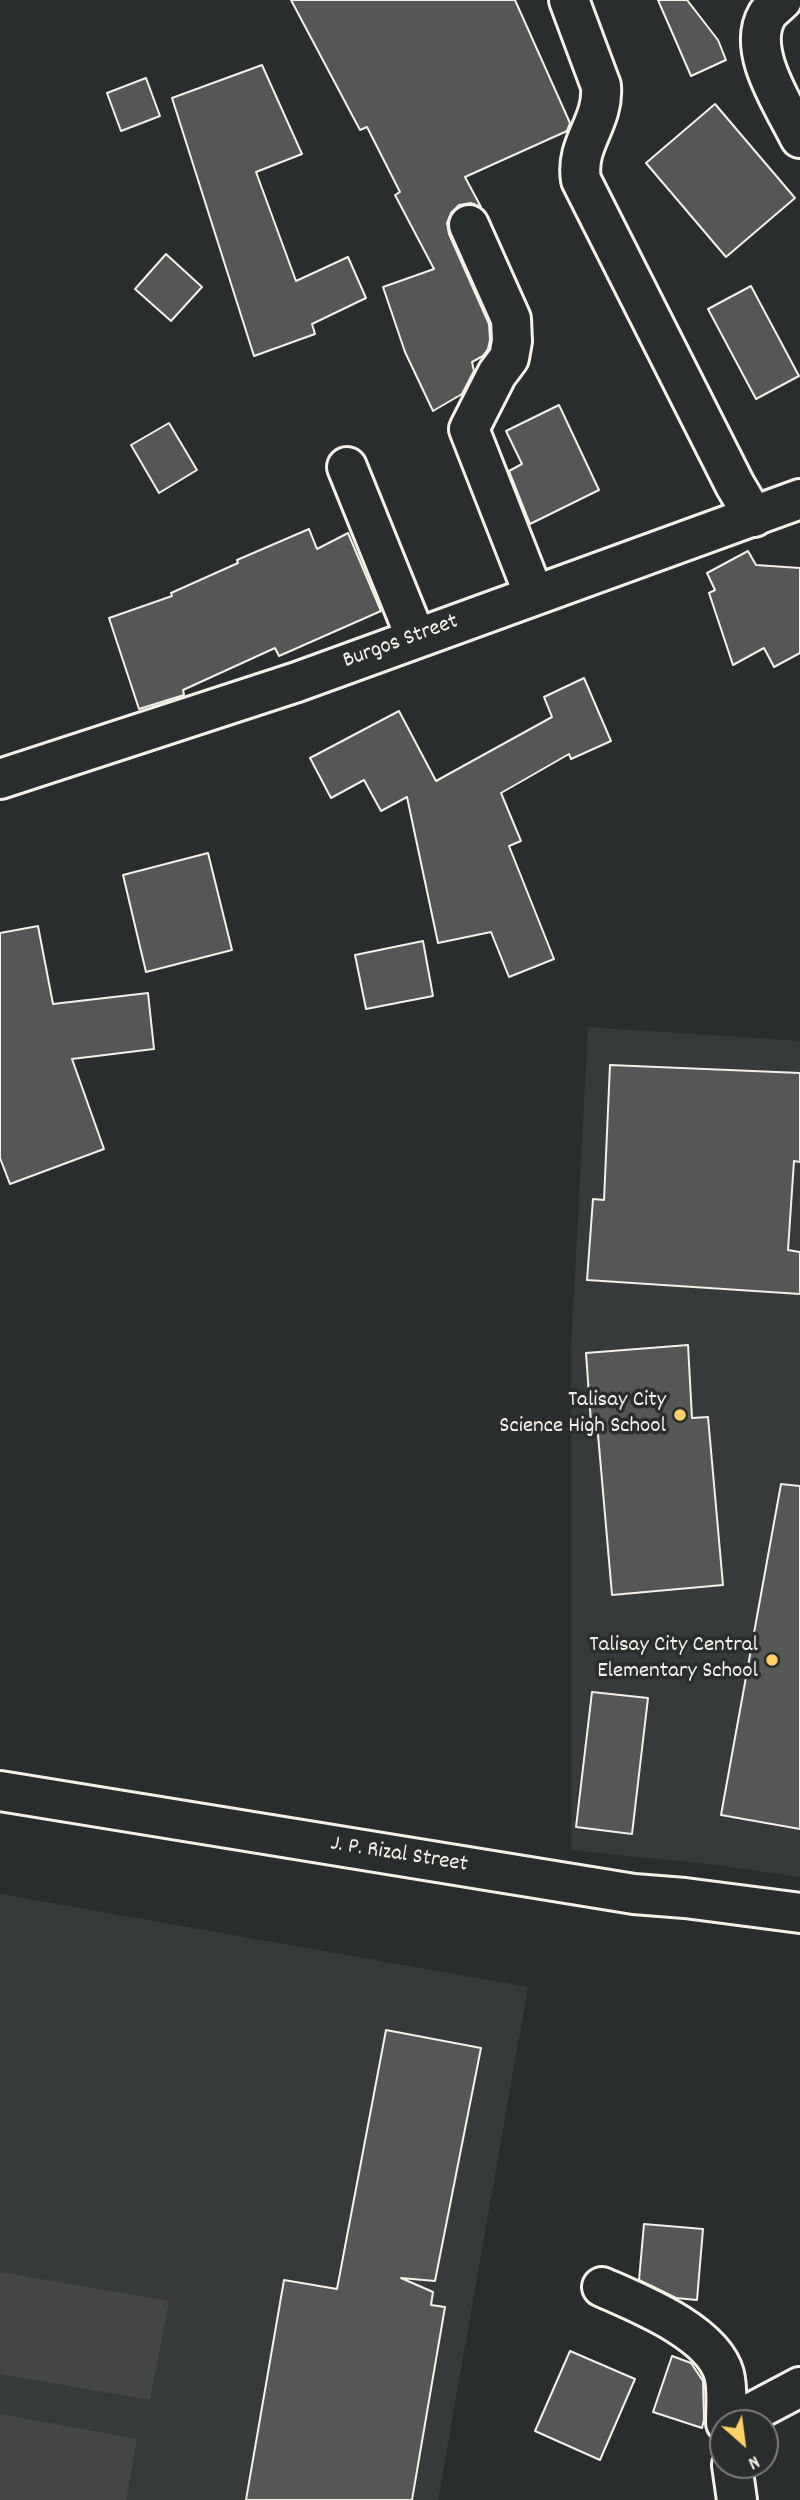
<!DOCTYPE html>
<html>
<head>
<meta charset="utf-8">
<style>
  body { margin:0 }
  #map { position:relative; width:800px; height:2500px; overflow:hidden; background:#2a2d2e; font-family:Dekko,sans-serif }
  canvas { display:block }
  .north { position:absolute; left:709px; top:2409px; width:70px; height:70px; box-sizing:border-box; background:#2a2d2e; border:2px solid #7b7b78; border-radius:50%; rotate:152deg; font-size:19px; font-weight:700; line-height:28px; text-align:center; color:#f4f1e8 }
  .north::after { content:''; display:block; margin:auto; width:24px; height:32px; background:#ffd166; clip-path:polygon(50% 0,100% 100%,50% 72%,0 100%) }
</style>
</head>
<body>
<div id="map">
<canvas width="800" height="2500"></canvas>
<div class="north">N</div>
</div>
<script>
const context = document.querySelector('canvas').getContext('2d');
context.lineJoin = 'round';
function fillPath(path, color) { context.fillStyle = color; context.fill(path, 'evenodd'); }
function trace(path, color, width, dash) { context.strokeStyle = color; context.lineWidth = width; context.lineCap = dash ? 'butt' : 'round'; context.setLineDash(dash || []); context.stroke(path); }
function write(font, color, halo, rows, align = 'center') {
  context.font = font + ' Dekko,sans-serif'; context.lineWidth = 7; context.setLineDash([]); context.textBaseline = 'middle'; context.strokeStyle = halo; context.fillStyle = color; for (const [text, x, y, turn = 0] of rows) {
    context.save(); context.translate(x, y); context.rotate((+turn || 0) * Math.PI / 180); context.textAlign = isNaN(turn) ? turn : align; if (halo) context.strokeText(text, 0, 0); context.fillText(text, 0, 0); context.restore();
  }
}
fillPath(new Path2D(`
  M 588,1027 L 800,1041 L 800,1877 L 709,1864 L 571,1850 L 571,1351 Z
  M 0,1894 L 528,1987 L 438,2500 L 0,2500 Z`), '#373a3a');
fillPath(new Path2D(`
  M 0,2272 L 169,2301 L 150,2400 L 0,2374 Z
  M 0,2414 L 137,2439 L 126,2500 L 0,2500 Z`), '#444645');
const building = new Path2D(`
  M 291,0 L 515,0 L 570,123 L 567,131 L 465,177 L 481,207 L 471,203 L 459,205 L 451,213 L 447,223 L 449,234 L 489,324 L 490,340 L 488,349 L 483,356 L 472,362 L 474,371 L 462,394 L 433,411 L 405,352 L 383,287 L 434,269 L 395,195 L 400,192 L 367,127 L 360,130 Z
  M 658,0 L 687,0 L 718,40 L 726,60 L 691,76 Z
  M 262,65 L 302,154 L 256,172 L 296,281 L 348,257 L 366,298 L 312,324 L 315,334 L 254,356 L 172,98 Z
  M 146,78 L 160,116 L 121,131 L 107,93 Z
  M 715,104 L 795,198 L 726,257 L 646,163 Z
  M 166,254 L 202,287 L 171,321 L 135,289 Z
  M 751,286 L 799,376 L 756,399 L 708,309 Z
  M 559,405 L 599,490 L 530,524 L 509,471 L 522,464 L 506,431 Z
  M 169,423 L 197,470 L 159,493 L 131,445 Z
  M 309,529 L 317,549 L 348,533 L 381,611 L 279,656 L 275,648 L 183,690 L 184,695 L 139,709 L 109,618 L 172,596 L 171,593 L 238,563 L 237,560 Z
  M 748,551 L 756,565 L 800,568 L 800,653 L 774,667 L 764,648 L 733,665 L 709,593 L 715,590 L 707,573 Z
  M 584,678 L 611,741 L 571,759 L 569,754 L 501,793 L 521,841 L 509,846 L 554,959 L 509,977 L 491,932 L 438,943 L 407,797 L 381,811 L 364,780 L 331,798 L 310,758 L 399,711 L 436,781 L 552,717 L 544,697 Z
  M 208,853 L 232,950 L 146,972 L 123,875 Z
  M 38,926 L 53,1004 L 148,993 L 154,1049 L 72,1059 L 104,1149 L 10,1184 L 0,1158 L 0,933 Z
  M 423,941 L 433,996 L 366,1009 L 355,955 Z
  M 610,1065 L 800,1073 L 800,1162 L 794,1161 L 788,1250 L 800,1252 L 800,1294 L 587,1280 L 593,1199 L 604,1200 Z
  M 688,1345 L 692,1418 L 708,1417 L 723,1585 L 612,1595 L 597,1423 L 591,1423 L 586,1353 Z
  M 781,1484 L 800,1486 L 800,1829 L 721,1815 Z
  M 592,1692 L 648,1698 L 632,1834 L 576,1827 Z
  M 386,2030 L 481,2048 L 435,2281 L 401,2278 L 433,2292 L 431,2305 L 445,2307 L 412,2500 L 246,2500 L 284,2280 L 337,2289 Z
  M 644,2224 L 703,2229 L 697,2300 L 676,2298 L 639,2280 Z
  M 570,2351 L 635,2379 L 600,2460 L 535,2431 Z
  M 672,2356 L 691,2363 L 703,2381 L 704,2420 L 702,2428 L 653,2412 Z`);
fillPath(building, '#555756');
trace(building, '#f4f1e8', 2);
const minor = new Path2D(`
  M 569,0 L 601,86 C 604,123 575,143 581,180 L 735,485 L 754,517
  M 782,0 C 778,4 770,10 767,15 C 746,51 784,105 800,138
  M 469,225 L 511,319 L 512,341 L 509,358 L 497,374 L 469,429 L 534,595
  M 347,467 L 416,638
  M 602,2287 C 638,2303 712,2332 724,2374 C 728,2388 726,2408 726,2423
  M 732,2423 L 800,2387
  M 732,2465 L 737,2500`);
const tertiary = new Path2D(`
  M 0,779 L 297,682 L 800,499
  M 0,1791 L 634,1894 L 685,1898 L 800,1913`);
trace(minor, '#f4f1e8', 44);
trace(tertiary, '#f4f1e8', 44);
trace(minor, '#2a2d2e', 38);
trace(tertiary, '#2a2d2e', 38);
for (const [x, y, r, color] of [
  [680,1415,7,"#ffd166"],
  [772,1660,7,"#ffd166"]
]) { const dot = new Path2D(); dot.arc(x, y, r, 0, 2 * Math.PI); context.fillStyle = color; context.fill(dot); trace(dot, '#2a2d2e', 2.5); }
write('23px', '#f4f1e8', '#2a2d2e', [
  ["Burgos Street",401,643,-20],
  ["J. P. Rizal Street",399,1856,9]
]);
write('23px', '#f4f1e8', '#2a2d2e', [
  ["Talisay City",666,1402],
  ["Science High School",666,1428],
  ["Talisay City Central",758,1647],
  ["Elementary School",758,1673]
], 'right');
</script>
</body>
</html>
